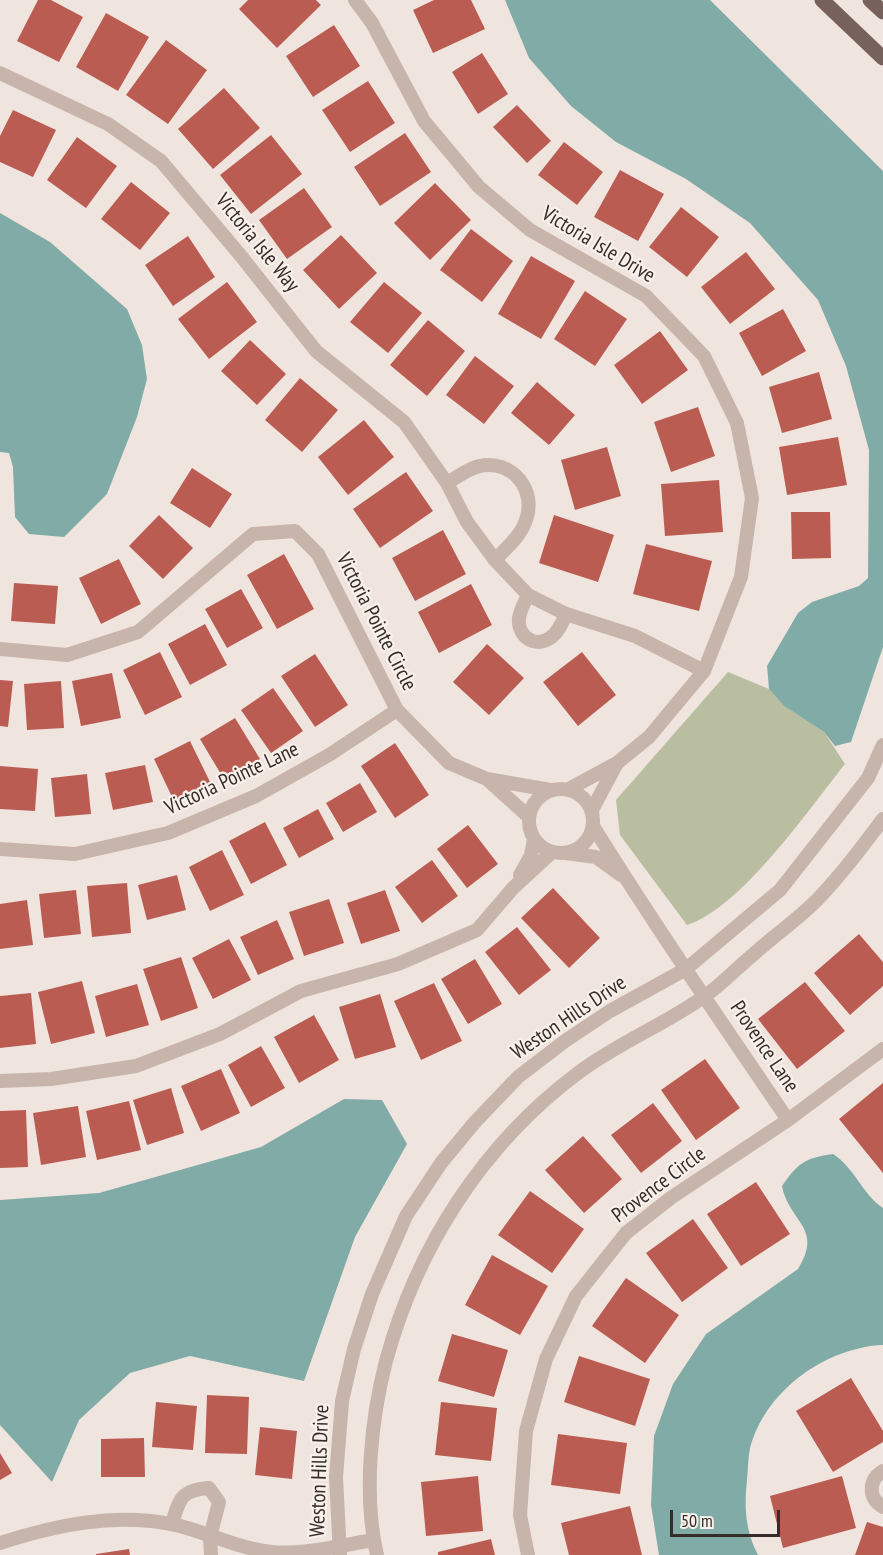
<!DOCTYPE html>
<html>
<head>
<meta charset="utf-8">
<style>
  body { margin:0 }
  #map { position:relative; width:883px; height:1555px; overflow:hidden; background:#f0e5de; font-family:"PT Sans Narrow",sans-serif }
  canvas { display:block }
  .scale { position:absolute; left:670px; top:1510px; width:110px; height:27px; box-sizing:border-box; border:3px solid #362c2a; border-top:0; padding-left:8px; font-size:18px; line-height:21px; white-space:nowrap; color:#362c2a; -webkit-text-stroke:4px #f8f0ea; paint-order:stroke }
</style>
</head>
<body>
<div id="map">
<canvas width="883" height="1555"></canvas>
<div class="scale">50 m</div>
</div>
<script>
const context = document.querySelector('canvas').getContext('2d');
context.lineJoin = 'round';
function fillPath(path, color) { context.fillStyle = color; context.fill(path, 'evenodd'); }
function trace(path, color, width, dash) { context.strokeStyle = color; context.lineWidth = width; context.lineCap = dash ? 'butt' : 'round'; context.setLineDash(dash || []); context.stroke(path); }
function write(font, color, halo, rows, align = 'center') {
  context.font = font + ' "PT Sans Narrow",sans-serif'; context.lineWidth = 4.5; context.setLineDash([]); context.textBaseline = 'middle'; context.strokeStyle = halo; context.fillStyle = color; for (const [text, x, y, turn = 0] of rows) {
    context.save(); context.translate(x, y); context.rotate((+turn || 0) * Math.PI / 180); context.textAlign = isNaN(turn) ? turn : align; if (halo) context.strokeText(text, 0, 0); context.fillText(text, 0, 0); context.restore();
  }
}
fillPath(new Path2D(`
  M 728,672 L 769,689 L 784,706 L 824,732 L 845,764 C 809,809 741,908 687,925 L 620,835 L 616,800 Z`), '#b8be9f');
fillPath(new Path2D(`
  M 505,0 L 710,0 L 883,171 L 883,647 L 851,742 L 835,746 L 824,732 L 784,706 L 769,689 L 767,666 L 798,613 L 812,602 L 859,586 L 868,578 L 869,450 L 846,366 L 818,300 L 750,223 L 686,179 L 616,142 L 571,106 L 529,58 Z
  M 0,213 L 50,242 L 127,309 L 142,345 L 147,379 L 137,417 L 107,494 L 64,537 L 29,534 L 15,517 L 13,467 L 9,453 L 0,452 Z
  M 344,1099 L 382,1100 L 407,1144 L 355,1237 L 304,1381 L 190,1356 L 130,1373 L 79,1420 L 52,1482 L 0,1425 L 0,1200 L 99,1193 L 261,1147 Z
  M 833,1154 C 855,1168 862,1194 883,1208 L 883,1345 C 869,1345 856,1349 843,1353 C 801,1368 762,1403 750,1448 C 748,1458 748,1469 747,1480 C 744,1506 745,1531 758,1555 L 659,1555 L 651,1505 L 654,1436 L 673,1384 L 706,1334 L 798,1269 C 824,1228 789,1222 782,1186 C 798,1163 805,1158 833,1154 Z`), '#80aba6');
fillPath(new Path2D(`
  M 38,0 L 51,0 L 83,17 L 59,62 L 17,41 Z
  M 248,0 L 316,0 L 321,5 L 277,48 L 239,9 Z
  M 434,0 L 471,0 L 485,29 L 433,53 L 413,10 Z
  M 106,13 L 149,37 L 118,91 L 76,67 Z
  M 334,25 L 360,66 L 313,97 L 286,56 Z
  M 166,40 L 207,70 L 168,124 L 126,95 Z
  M 482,53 L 508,94 L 478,114 L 452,72 Z
  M 368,81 L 395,123 L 350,152 L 322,110 Z
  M 224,88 L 260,128 L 213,169 L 178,129 Z
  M 517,105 L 551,141 L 527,163 L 493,127 Z
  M 13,110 L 56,130 L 33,177 L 0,162 L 0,136 Z
  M 405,133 L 431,172 L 380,206 L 354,167 Z
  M 271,135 L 302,174 L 251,214 L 220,175 Z
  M 77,137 L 117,166 L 86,208 L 47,180 Z
  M 564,142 L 603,172 L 577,205 L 538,175 Z
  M 620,170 L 664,194 L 638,241 L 594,217 Z
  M 131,182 L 170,213 L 140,250 L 101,219 Z
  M 435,183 L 471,220 L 430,260 L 394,223 Z
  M 304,188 L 332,227 L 287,259 L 259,220 Z
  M 681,207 L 719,237 L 687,277 L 649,247 Z
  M 471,229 L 513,261 L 482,302 L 440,270 Z
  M 341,235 L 377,273 L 339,309 L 303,270 Z
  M 188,236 L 215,277 L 173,306 L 145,265 Z
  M 746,252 L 775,289 L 730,324 L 701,287 Z
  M 531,256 L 575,281 L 541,339 L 498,314 Z
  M 227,282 L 257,322 L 209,359 L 178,319 Z
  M 384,282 L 422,313 L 388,353 L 350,322 Z
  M 585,291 L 627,319 L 595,366 L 554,339 Z
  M 783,309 L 806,351 L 762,376 L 739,333 Z
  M 428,320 L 465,351 L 427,396 L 390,365 Z
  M 660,331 L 688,370 L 642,404 L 614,365 Z
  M 250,340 L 286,374 L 257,405 L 221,371 Z
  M 475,356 L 514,386 L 484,424 L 446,395 Z
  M 819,372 L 832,419 L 782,433 L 769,387 Z
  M 300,378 L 338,410 L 302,452 L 265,420 Z
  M 537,382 L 575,415 L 549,445 L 511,413 Z
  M 698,407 L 715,456 L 671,472 L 654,422 Z
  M 364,420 L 394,457 L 348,495 L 318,457 Z
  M 838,437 L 847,485 L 787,495 L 779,447 Z
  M 607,447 L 621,496 L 575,510 L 561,460 Z
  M 192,468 L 232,494 L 210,528 L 170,503 Z
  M 406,472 L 433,511 L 380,548 L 353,509 Z
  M 719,480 L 723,532 L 665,536 L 661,484 Z
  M 791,512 L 830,512 L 831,558 L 792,559 Z
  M 159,515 L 193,548 L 163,579 L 129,546 Z
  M 554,515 L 614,535 L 598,582 L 539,563 Z
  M 443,530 L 466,574 L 415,601 L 392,558 Z
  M 646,544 L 712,561 L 699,611 L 633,594 Z
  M 284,554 L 314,609 L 277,629 L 247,575 Z
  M 119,559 L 141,604 L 101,624 L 79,578 Z
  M 14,583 L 58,586 L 55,624 L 11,621 Z
  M 471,584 L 492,625 L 439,653 L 418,612 Z
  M 241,589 L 263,628 L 227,648 L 205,609 Z
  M 205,624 L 227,665 L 190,685 L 168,644 Z
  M 487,644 L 524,678 L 489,715 L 453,682 Z
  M 160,652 L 182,697 L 145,715 L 123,670 Z
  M 582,652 L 616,695 L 578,726 L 543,682 Z
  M 315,654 L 348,705 L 315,727 L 281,676 Z
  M 112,673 L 121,718 L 81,726 L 72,681 Z
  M 0,680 L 13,681 L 8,727 L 0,726 Z
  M 61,681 L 64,728 L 27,730 L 24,684 Z
  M 273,688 L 303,731 L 271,753 L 241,710 Z
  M 235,718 L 260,759 L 225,781 L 200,739 Z
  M 190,741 L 211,784 L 174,801 L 154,759 Z
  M 395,743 L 429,795 L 395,818 L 361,766 Z
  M 145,765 L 153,802 L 113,810 L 105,773 Z
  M 0,766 L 38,769 L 35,811 L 0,809 Z
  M 87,774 L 91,814 L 55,817 L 51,778 Z
  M 360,783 L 377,812 L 343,832 L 326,803 Z
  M 318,809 L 334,839 L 299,858 L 283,828 Z
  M 265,822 L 287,865 L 251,884 L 229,841 Z
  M 468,825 L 498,864 L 467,888 L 437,849 Z
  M 222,850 L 244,895 L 210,911 L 189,867 Z
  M 432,860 L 458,896 L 422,923 L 395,887 Z
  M 177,875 L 186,910 L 147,920 L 138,885 Z
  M 127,883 L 131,933 L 92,937 L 87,886 Z
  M 553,888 L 600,938 L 569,968 L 521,918 Z
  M 76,890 L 81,934 L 44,938 L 39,894 Z
  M 385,890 L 400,931 L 361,944 L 347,903 Z
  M 329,899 L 344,943 L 304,956 L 289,912 Z
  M 27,900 L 33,945 L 0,949 L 0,904 Z
  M 277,920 L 294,959 L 258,975 L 240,937 Z
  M 517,927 L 551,970 L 519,995 L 485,952 Z
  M 859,934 L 883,962 L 883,986 L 850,1015 L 814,973 Z
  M 229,939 L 251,980 L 213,999 L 192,958 Z
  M 181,957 L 198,1008 L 161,1021 L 143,969 Z
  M 475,959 L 502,1004 L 468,1024 L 441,979 Z
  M 82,981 L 95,1033 L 51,1044 L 38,992 Z
  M 805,982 L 845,1031 L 797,1069 L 758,1019 Z
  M 434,983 L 462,1041 L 421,1060 L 394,1001 Z
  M 137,984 L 149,1025 L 106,1037 L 95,996 Z
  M 31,993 L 36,1044 L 0,1048 L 0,996 Z
  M 380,994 L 396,1047 L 355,1059 L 339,1007 Z
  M 314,1015 L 339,1060 L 299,1083 L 274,1037 Z
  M 261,1046 L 285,1088 L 251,1107 L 228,1065 Z
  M 705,1059 L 740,1108 L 696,1140 L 661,1090 Z
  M 221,1069 L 240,1113 L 201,1131 L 181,1086 Z
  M 883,1083 L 883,1173 L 839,1119 Z
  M 171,1088 L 184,1133 L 147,1145 L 133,1100 Z
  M 129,1101 L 141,1150 L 97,1160 L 86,1111 Z
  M 653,1103 L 682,1141 L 641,1173 L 611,1135 Z
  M 78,1106 L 86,1157 L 41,1165 L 33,1113 Z
  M 26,1110 L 28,1167 L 0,1168 L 0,1111 Z
  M 583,1136 L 622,1179 L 584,1213 L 545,1170 Z
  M 756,1182 L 790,1234 L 741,1266 L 707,1214 Z
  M 530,1191 L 584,1229 L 552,1273 L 498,1235 Z
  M 693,1219 L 728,1268 L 682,1302 L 646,1253 Z
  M 492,1255 L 548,1286 L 520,1335 L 465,1305 Z
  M 626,1278 L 679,1315 L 645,1363 L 592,1326 Z
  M 452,1334 L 508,1350 L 494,1397 L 438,1381 Z
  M 579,1356 L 650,1379 L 635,1426 L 564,1402 Z
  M 851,1378 L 883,1431 L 883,1442 L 833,1472 L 796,1411 Z
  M 207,1395 L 249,1397 L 247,1454 L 205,1453 Z
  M 156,1402 L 197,1406 L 193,1450 L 152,1447 Z
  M 441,1402 L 497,1408 L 491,1461 L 435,1455 Z
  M 260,1427 L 297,1431 L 292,1479 L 255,1475 Z
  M 558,1434 L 627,1443 L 620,1494 L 551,1485 Z
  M 144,1438 L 145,1477 L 101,1477 L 101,1439 Z
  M 0,1453 L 12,1473 L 0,1480 Z
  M 478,1476 L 483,1531 L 426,1536 L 421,1482 Z
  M 842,1476 L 856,1528 L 783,1548 L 770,1496 Z
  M 630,1506 L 642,1555 L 569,1555 L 561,1523 Z
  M 867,1522 L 883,1527 L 883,1555 L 855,1555 Z
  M 491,1539 L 495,1555 L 438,1555 L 438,1552 Z
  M 129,1549 L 130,1555 L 96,1555 L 96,1554 Z`), '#bb5c52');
trace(new Path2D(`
  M 355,0 L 372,23 L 424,121 L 479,187 L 530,230 L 646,296 L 704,356 L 737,423 L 752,498 L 741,577 L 704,671 L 649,737 L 617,763 L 569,789
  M 0,73 L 108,124 L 161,161 L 241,256 L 316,351 L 404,422 L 447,483 L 467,522 L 495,560 L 528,595 L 566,614 L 635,636 L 704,671
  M 447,483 C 457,477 469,468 480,466 C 512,459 537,490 526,520 C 521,536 506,548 495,560
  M 528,595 C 525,602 520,610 519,618 C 517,635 534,649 550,638 C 558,633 562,623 566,614
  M 0,649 L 67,655 L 138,632 L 253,534 L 295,531 L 318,554 L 397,710 L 449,763 L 487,779 L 550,790
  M 488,780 L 529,817
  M529 821a32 32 0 1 1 64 0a32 32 0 1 1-64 0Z
  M 592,810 L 617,763
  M 593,826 C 655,926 722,1023 788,1120
  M 0,849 L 75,854 L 168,833 L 256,796 L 329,755 L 397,710
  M 565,853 L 596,857 L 621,875
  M 520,875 L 531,855 L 534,839
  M 0,1081 L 51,1079 L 136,1066 L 220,1034 L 301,991 L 398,964 L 477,930 L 513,888 L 552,852
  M 883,1471 C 868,1480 868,1498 883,1507
  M 172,1524 C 179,1500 180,1490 209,1488 L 219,1502 L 210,1537 L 211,1555
  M 0,1543 C 56,1525 113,1513 171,1524 C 206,1531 237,1549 273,1552 C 303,1555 343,1545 373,1540
  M 340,1555 L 336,1477 L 342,1401 L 354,1349 L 372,1294 L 406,1216 L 441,1163 L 475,1122 L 518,1077 L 565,1041 L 610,1011 L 686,969 L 780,890 L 868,778 L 883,745
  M 377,1555 C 363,1496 371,1419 386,1361 C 417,1247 483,1144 578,1073 C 618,1043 664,1025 705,996 C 722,984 738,967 755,953 C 775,935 798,919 817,900 C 841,875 862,847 883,819
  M 528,1555 L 520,1515 L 526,1431 L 546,1359 L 576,1296 L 626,1233 L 672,1197 L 788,1120 L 883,1049`), '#c7b4ab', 14);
trace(new Path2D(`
  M 822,0 L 883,58
  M 870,0 L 883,12`), '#76615c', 15);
write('21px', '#362c2a', '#f8f0ea', [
  ["Victoria Isle Way",257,243,51],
  ["Victoria Isle Drive",598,245,31],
  ["Victoria Pointe Circle",376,622,63],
  ["Victoria Pointe Lane",232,779,-25],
  ["Weston Hills Drive",569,1018,-34],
  ["Provence Lane",764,1047,56],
  ["Provence Circle",659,1185,-37],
  ["Weston Hills Drive",320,1471,-88]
]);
</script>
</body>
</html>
